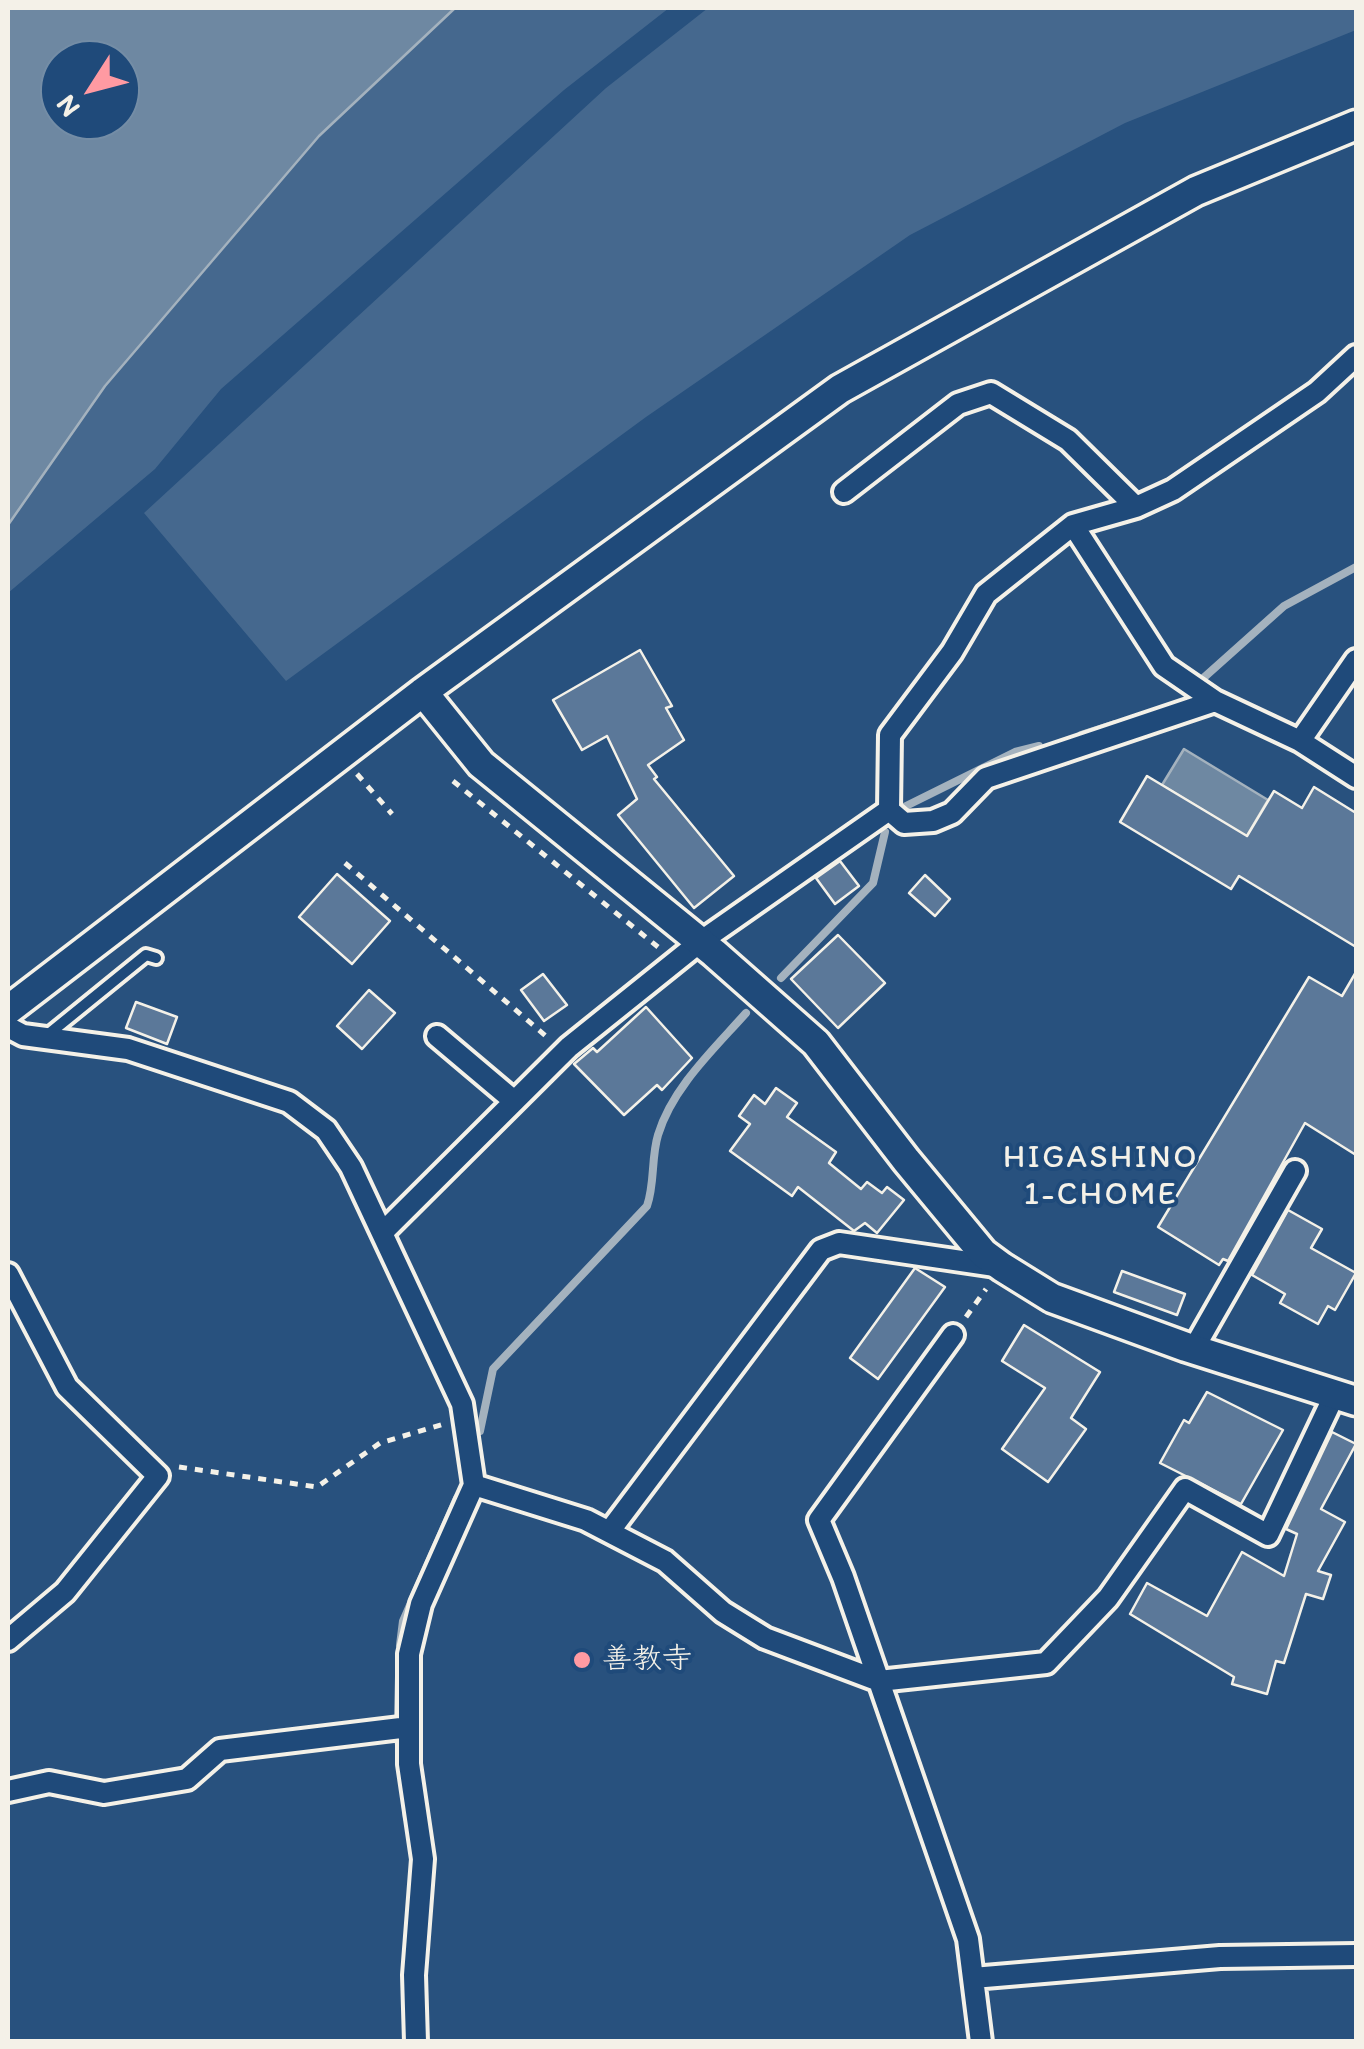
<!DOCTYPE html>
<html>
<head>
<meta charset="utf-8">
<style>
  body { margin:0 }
  #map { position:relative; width:1364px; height:2049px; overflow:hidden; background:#28517e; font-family:Itim,sans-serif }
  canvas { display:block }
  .frame { position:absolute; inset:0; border:10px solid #f4f1e8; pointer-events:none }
  .north { position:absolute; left:40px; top:40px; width:100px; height:100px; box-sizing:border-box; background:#1f4a7a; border:2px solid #748da6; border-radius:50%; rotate:234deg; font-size:28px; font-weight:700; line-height:40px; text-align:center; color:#f4f1e8 }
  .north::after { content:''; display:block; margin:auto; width:35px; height:45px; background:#ff9aa2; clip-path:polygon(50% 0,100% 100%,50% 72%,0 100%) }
</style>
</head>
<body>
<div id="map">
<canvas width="1364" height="2049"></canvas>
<div class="frame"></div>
<div class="north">N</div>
</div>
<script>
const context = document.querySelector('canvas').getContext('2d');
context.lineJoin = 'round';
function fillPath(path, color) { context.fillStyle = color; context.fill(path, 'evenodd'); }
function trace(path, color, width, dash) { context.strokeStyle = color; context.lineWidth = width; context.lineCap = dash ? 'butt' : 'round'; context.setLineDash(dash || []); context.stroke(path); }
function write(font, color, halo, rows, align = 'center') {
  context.font = font + ' Itim,"Klee One",sans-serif'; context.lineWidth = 8; context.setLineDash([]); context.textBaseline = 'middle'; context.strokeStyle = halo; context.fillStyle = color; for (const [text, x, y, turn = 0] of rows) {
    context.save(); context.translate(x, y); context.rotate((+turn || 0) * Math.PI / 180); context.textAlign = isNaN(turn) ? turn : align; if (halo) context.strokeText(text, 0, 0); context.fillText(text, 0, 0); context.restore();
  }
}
fillPath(new Path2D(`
  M 455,8 L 669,8 L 564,90 L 221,389 L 155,469 L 8,593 L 8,525 L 105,386 L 319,136 Z
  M 708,8 L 1356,8 L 1356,30 L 1125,123 L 910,235 L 646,417 L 286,681 L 144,513 L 606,88 Z`), '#45688e');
const water = new Path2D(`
  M 8,8 L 455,8 L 319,136 L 105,386 L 8,525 ZM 60,60 L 120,60 L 120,120 L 60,120 Z
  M 1184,749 L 1268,800 L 1237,853 L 1213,816 L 1162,785 Z`);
fillPath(water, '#6e88a2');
trace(water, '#a4b2be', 2.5);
trace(new Path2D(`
  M 1200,681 L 1284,606 L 1356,567
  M 1081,735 L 1115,724
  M 902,808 L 1015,752 L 1039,746
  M 781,978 L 873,883 L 885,832
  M 480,1431 L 493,1369 L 647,1206 C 655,1183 651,1158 658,1135 C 672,1088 714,1049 746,1013
  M 400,1645 L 403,1621 L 457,1498
  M 398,1716 L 399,1676
  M 398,1736 L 407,1818`), '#a4b2be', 8);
const building = new Path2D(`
  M 640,650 L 672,706 L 666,708 L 684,740 L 648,765 L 657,777 L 654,779 L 734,876 L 694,908 L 618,815 L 637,799 L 607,736 L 582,750 L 553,700 Z
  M 1147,776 L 1247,836 L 1274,791 L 1302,808 L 1314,787 L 1356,813 L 1356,947 L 1239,876 L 1231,889 L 1120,822 Z
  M 840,861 L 859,886 L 835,904 L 816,878 Z
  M 337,874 L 390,921 L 352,964 L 299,917 Z
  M 925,875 L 950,899 L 935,916 L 909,893 Z
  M 838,935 L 885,983 L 838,1028 L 791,979 Z
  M 1356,972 L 1356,1155 L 1305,1123 L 1228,1261 L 1223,1259 L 1219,1265 L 1158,1227 L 1309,977 L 1342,996 Z
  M 543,974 L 567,1005 L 544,1021 L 521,990 Z
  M 369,990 L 395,1013 L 362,1049 L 337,1026 Z
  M 136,1002 L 177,1017 L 167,1044 L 126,1028 Z
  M 646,1007 L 692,1058 L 662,1090 L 657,1085 L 624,1115 L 574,1064 L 593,1048 L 597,1052 Z
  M 776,1088 L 797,1103 L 787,1117 L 836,1152 L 829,1163 L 861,1189 L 867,1182 L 882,1193 L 887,1187 L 904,1200 L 877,1233 L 865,1223 L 854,1231 L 798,1187 L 792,1196 L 730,1151 L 750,1124 L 739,1116 L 754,1095 L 765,1104 Z
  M 1288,1210 L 1322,1229 L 1311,1248 L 1356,1273 L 1335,1310 L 1328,1306 L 1318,1324 L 1280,1303 L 1285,1294 L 1252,1275 Z
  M 915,1268 L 945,1287 L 878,1379 L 850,1358 Z
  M 1122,1271 L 1185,1294 L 1177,1315 L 1114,1292 Z
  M 1024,1325 L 1100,1372 L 1071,1418 L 1086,1429 L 1048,1482 L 1002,1449 L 1045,1388 L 1002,1361 Z
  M 1207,1392 L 1283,1430 L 1241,1504 L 1160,1463 L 1184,1420 L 1189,1423 Z
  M 1332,1432 L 1356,1444 L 1321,1509 L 1345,1522 L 1318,1571 L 1331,1575 L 1323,1599 L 1306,1594 L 1284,1663 L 1276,1661 L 1267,1694 L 1232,1684 L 1234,1677 L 1130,1614 L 1147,1583 L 1207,1616 L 1242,1552 L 1284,1576 L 1297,1534 L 1286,1529 Z`);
fillPath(building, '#5b7899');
trace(building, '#f4f1e8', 2.5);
const service = new Path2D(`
  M 45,1037 L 146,955 L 156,958`);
const minor = new Path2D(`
  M 844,492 L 958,404 L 991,393 L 1068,440 L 1136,507
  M 1073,525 L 1164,666 L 1215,701 L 1300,741 L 1356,777
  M 1300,741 L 1356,660
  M 889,810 L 904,823 L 933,821 L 952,813 L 986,778 L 1215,701
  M 8,1027 L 23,1035 L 128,1049 L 289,1102 L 326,1130 L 351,1167 L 462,1404 L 474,1485 L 421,1604 L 409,1654 L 409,1764 L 423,1859 L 414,1975 L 416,2042
  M 437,1036 L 514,1101
  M 382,1233 L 569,1047 L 700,942 L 889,810 L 890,735 L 952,652 L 986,594 L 1073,525 L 1136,507 L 1173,490 L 1317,392 L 1356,356
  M 8,1274 L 67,1387 L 158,1476 L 65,1592 L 8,1640
  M 953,1335 L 819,1520 L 843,1577 L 968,1939 L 981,2042
  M 1193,1350 L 1295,1171
  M 474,1485 L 586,1520 L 665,1561 L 723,1612 L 765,1638 L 879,1681 L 1046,1663 L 1108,1598 L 1185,1489 L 1268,1535 L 1334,1396
  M 609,1532 L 821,1250 L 839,1243 L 1002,1267
  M 8,1791 L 49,1782 L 104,1793 L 187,1779 L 220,1750 L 409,1727
  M 973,1978 L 1220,1957 L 1356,1955`);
const tertiary = new Path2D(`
  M 423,692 L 481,764 L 714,953 L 816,1043 L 906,1160 L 983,1253 L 1002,1267 L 1052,1298 L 1186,1347 L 1356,1401
  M 8,1010 L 423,692 L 840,389 L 1196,191 L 1356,125`);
trace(service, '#f4f1e8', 18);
trace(minor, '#f4f1e8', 28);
trace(tertiary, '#f4f1e8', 35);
trace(new Path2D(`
  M 357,774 L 392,814
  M 453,781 L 658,947
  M 345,863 L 547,1037
  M 966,1317 L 986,1289
  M 179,1467 L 317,1487 L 380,1443 L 444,1424`), '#f4f1e8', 5, [8, 8]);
trace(service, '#1f4a7a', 10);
trace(minor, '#1f4a7a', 20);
trace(tertiary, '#1f4a7a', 28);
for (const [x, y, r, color] of [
  [582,1660,10,"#ff9aa2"]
]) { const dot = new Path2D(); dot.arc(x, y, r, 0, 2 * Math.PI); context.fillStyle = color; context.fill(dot); trace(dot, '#1f4a7a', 4); }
write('30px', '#f4f1e8', '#1f4a7a', [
  ["善教寺",602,1660]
], 'left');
context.letterSpacing = '2.5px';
write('32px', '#f4f1e8', '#1f4a7a', [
  ["HIGASHINO",1101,1159],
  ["1-CHOME",1101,1196]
]);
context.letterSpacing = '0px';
</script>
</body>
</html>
